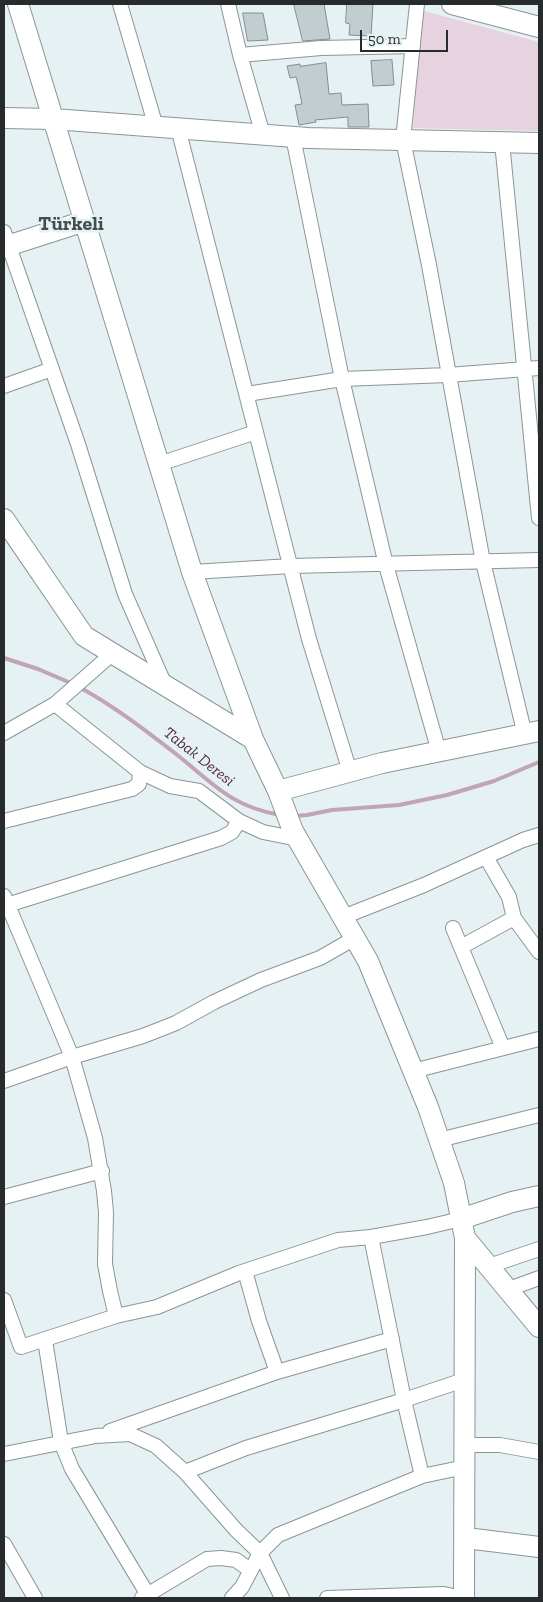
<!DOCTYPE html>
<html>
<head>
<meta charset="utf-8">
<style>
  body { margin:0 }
  #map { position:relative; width:543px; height:1602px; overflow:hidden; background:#e6f1f3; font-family:"Zilla Slab",serif }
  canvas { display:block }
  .frame { position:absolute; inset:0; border:5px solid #272b2c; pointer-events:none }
  .scale { position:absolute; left:360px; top:30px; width:88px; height:22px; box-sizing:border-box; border:2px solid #272b2c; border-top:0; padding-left:6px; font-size:15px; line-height:18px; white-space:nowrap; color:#272b2c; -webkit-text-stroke:4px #e6f1f3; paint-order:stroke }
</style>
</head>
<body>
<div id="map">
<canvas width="543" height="1602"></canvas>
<div class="frame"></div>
<div class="scale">50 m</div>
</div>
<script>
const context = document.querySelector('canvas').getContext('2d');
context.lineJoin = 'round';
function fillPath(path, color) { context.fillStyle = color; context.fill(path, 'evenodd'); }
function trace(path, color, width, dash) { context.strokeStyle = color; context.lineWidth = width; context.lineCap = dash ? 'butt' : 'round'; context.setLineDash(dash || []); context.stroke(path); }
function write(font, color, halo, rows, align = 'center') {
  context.font = font + ' "Zilla Slab",serif'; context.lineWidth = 5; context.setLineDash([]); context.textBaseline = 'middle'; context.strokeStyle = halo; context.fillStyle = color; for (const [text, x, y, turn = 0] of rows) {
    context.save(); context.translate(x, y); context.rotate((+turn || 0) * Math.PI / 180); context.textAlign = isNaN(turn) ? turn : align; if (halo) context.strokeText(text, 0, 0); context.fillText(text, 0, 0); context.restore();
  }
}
fillPath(new Path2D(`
  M 424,11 L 539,42 L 539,131 L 413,128 L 418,44 L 421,19 Z`), '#e6d3df');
trace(new Path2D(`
  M 4,658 L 38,669 L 73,684
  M 79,687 C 114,706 145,730 176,754 C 214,784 230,806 280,815
  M 294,816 L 307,815 L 332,810 L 399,805 L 447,795 L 494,781 L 539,762`), '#c1a4b7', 4);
const building = new Path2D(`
  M 294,4 L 324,4 L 330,39 L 303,41 Z
  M 347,4 L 373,4 L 371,36 L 349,35 L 350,24 L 346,23 Z
  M 243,13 L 263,13 L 268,40 L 248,41 Z
  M 392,60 L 394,85 L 373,86 L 371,61 Z
  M 326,63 L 329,94 L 341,93 L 342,105 L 368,104 L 369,127 L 348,127 L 348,117 L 315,120 L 316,122 L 299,125 L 295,105 L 302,104 L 298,84 L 296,77 L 290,78 L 287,66 L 300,64 L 300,66 Z`);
fillPath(building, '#c1cdcf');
trace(building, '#828d8f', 1);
const street = new Path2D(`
  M 120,4 L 156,127
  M 228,4 L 240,55 L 263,135
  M 417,4 L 403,140 L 429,265 L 483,562 L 525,735
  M 240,55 L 321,48 L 413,46
  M 178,128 L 309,639 L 350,772
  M 293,137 L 342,379 L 386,565 L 439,752
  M 502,142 L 539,518
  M 4,232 L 78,444 L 125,594 L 165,685
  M 4,386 L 52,369
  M 247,394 L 342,379 L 448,375 L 539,368
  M 159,464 L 256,432
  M 192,572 L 291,566 L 539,560
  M 55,704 L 140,772 L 170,786 L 199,791 L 239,821 L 263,832 L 298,839
  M 4,733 L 55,704 L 113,653
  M 4,821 L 132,789 L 139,784 L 140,772
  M 486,857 L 509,897 L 514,918 L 539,952
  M 4,896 L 72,1057 L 95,1138 L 104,1191 L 106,1212 L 105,1264 L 110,1291 L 116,1316
  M 4,906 L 221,838 L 232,832 L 239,821
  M 343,917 L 424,885 L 523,840 L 539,835
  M 453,928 L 503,1048
  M 461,947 L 514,918
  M 413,1071 L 539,1039
  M 4,1081 L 72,1057 L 143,1036 L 176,1023 L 214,1002 L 261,980 L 320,958 L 355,938
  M 439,1140 L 539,1115
  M 4,1197 L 102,1171
  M 371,1237 L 404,1400 L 422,1476
  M 489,1266 L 539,1249
  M 245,1271 L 259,1321 L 277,1372
  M 509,1289 L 539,1278
  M 4,1300 L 21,1347 L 116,1316 L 157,1307 L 239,1273 L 338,1240 L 371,1237 L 427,1227 L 461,1219
  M 45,1340 L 61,1442 L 72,1469 L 148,1595
  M 110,1431 L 277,1372 L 392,1339
  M 465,1445 L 500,1445 L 539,1452
  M 4,1454 L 96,1436 L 130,1434 L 156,1446 L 185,1472 L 236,1530 L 260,1553 L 282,1598
  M 185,1472 L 246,1448 L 404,1400 L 464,1380
  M 4,1544 L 35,1598
  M 142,1598 L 207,1559 L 221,1558 L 236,1560 L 250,1570
  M 232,1598 L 242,1587 L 260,1553 L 278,1535 L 422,1476 L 465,1467
  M 327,1598 L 444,1594 L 462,1598`);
const secondary = new Path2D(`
  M 18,4 L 192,572 L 253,739 L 278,791 L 293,831 L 368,961 L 428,1107 L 454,1183 L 465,1238 L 464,1598
  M 452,4 L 539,27
  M 4,118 L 53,119 L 308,138 L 539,143
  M 4,247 L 85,221
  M 4,519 L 84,636 L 253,739
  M 278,791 L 382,763 L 539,731
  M 461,1219 L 512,1202 L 539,1196
  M 465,1238 L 539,1327
  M 466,1538 L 539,1547`);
trace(street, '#8b9597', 16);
trace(secondary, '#8b9597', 22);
trace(street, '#fff', 14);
trace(secondary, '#fff', 20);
write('italic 16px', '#532b48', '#e6f1f3', [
  ["Tabak Deresi",199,757,38]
]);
write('bold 20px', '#444e50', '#e6f1f3', [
  ["Türkeli",71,224]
]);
</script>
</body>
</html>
